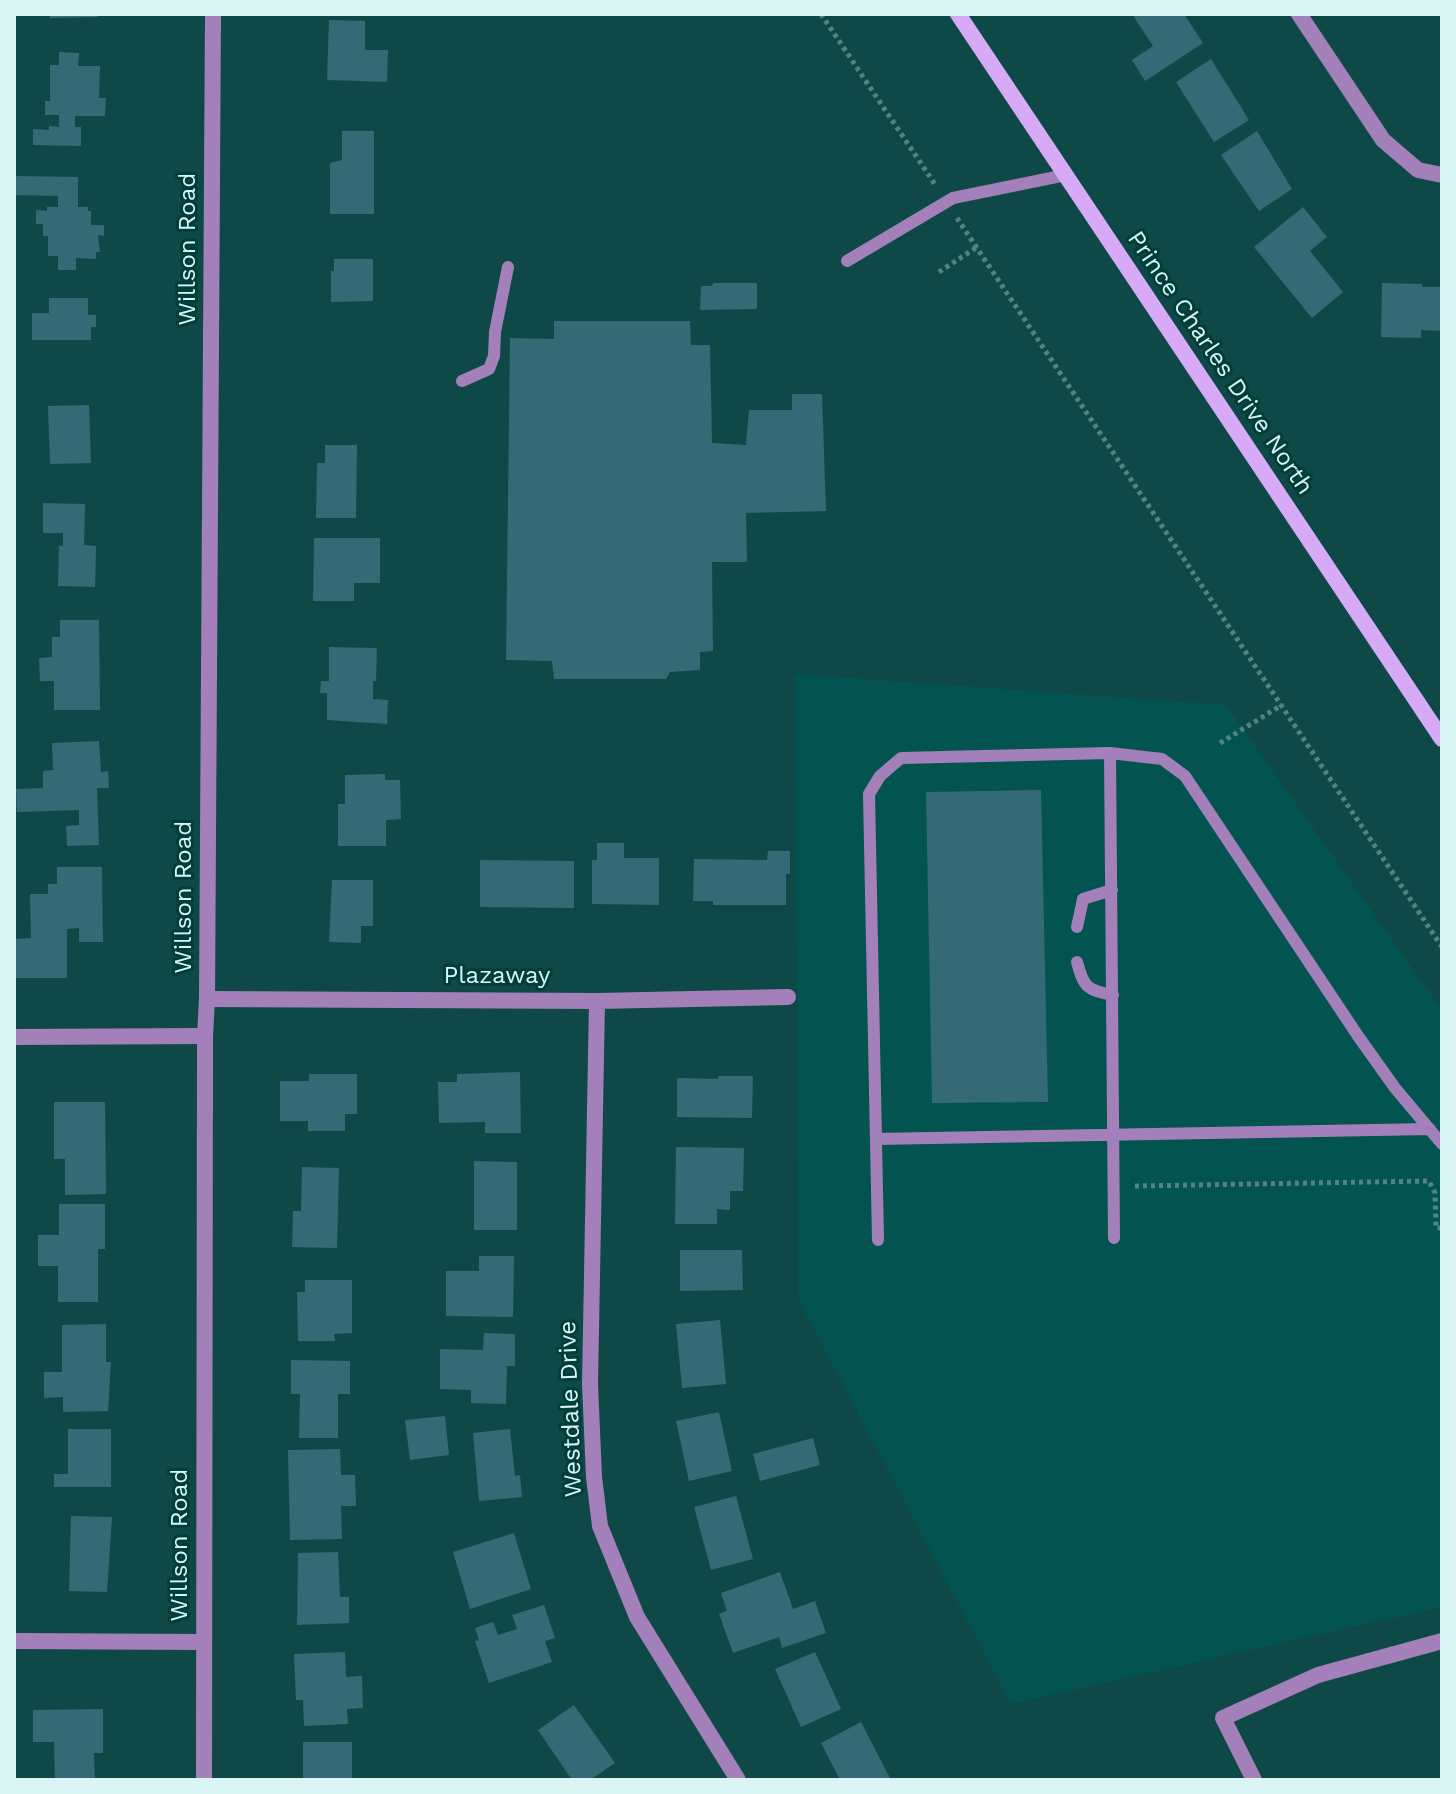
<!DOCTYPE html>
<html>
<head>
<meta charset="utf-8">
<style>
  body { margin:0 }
  #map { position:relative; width:1456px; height:1794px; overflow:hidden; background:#0e4947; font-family:"Work Sans",sans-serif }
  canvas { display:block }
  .frame { position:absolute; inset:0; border:16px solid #daf5f3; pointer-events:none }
</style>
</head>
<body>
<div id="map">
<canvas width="1456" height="1794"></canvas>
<div class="frame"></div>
</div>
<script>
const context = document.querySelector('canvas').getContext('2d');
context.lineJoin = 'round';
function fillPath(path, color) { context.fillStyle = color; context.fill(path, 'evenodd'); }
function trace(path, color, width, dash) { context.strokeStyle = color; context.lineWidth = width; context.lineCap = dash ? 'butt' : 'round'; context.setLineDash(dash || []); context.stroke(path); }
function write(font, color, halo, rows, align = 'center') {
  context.font = font + ' "Work Sans",sans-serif'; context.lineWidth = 6; context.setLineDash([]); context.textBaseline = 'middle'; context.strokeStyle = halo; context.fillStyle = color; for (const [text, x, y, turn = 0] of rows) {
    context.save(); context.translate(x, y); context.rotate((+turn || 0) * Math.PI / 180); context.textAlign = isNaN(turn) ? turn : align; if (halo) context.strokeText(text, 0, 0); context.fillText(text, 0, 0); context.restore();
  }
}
fillPath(new Path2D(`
  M 795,674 L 1226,705 L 1442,1010 L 1442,1607 L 1011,1704 L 799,1301 Z`), '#035350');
fillPath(new Path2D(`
  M 50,14 L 97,14 L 98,17 L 50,18 Z
  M 1132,14 L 1184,14 L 1203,43 L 1145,81 L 1132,60 L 1153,46 Z
  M 329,20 L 365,21 L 365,50 L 388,50 L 387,82 L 327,80 Z
  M 59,52 L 79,53 L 78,66 L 100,66 L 99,98 L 106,98 L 105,116 L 75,116 L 75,127 L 81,127 L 81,146 L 33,145 L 33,129 L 49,130 L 49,126 L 59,127 L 59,115 L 45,115 L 45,101 L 50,101 L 50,65 L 59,65 Z
  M 1211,59 L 1249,120 L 1214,142 L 1176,82 Z
  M 342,131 L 374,131 L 374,214 L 330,214 L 330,163 L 342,160 Z
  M 1257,131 L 1292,189 L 1259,211 L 1221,155 Z
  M 14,176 L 78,177 L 78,207 L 88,207 L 88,211 L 91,211 L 91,225 L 104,225 L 104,236 L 98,235 L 100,252 L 96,252 L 96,259 L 76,258 L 76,270 L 58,270 L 58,256 L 48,256 L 48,236 L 43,236 L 43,224 L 36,224 L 36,210 L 47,211 L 47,207 L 58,207 L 58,196 L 14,195 Z
  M 1303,207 L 1327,237 L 1310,251 L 1343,292 L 1312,318 L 1254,247 Z
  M 334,259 L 373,259 L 373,301 L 331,302 L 331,271 L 334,271 Z
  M 714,283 L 757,283 L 757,309 L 700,310 L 701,286 L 711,286 Z
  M 1382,283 L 1422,284 L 1422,287 L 1442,287 L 1442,331 L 1421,330 L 1421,338 L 1381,337 Z
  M 49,298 L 88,298 L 88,315 L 96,315 L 96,327 L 91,327 L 91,340 L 32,340 L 32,313 L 49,313 Z
  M 554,321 L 690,321 L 691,345 L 710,345 L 712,443 L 746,445 L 749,410 L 792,410 L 792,394 L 822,394 L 826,511 L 746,513 L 747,562 L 712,562 L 713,651 L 700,652 L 700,670 L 670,672 L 666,679 L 554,679 L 552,661 L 506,660 L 510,338 L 554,339 Z
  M 89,405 L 91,463 L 50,464 L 48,406 Z
  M 325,445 L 357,445 L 356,518 L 316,518 L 317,463 L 325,463 Z
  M 43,503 L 85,504 L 84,545 L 96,546 L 95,587 L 58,586 L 59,546 L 63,546 L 63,533 L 43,533 Z
  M 314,538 L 380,538 L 380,583 L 354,583 L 354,601 L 313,601 Z
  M 60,620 L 99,620 L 100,710 L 54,710 L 54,681 L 40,681 L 39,658 L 52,657 L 52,637 L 60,637 Z
  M 329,647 L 377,648 L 376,681 L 373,681 L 373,699 L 388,700 L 387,724 L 327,720 L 327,693 L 320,693 L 321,681 L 329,681 Z
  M 99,741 L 101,772 L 108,771 L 109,788 L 97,788 L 99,845 L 67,846 L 66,826 L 79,825 L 79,810 L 17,812 L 16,789 L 43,788 L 43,771 L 53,770 L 52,743 Z
  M 385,774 L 385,780 L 400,780 L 401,819 L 386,820 L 386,846 L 338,846 L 338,804 L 345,804 L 345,775 Z
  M 1041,790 L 1048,1102 L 932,1103 L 926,792 Z
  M 597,843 L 624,843 L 624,858 L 659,858 L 659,905 L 592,904 L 592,860 L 597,860 Z
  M 768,851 L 790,851 L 790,874 L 786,874 L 786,905 L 713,905 L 713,901 L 693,901 L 694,859 L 767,860 Z
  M 480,860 L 574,861 L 574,908 L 480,907 Z
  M 57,867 L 102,867 L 103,942 L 79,942 L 79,928 L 67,929 L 67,978 L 16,978 L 15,939 L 31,938 L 30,894 L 48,894 L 48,884 L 57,884 Z
  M 332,880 L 373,880 L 373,926 L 361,926 L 361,943 L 329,942 Z
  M 520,1072 L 521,1133 L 485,1133 L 485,1122 L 439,1123 L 438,1082 L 457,1082 L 457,1074 Z
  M 309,1074 L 357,1074 L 357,1114 L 345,1114 L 345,1131 L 308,1131 L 308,1121 L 280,1121 L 280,1081 L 309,1081 Z
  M 718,1076 L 753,1076 L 752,1118 L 677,1117 L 677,1078 L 718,1079 Z
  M 54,1102 L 105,1102 L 106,1194 L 65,1195 L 65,1159 L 54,1159 Z
  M 676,1147 L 744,1148 L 743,1191 L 730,1191 L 730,1210 L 717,1209 L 717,1224 L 675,1224 Z
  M 474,1161 L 517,1162 L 517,1230 L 474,1230 Z
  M 302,1167 L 339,1168 L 337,1248 L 292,1247 L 293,1211 L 301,1211 Z
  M 59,1204 L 105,1204 L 105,1249 L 98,1249 L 98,1302 L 58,1302 L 58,1266 L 38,1266 L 38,1235 L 59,1235 Z
  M 680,1250 L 742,1250 L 743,1290 L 680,1291 Z
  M 479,1256 L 514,1256 L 513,1317 L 446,1316 L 446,1271 L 479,1271 Z
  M 305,1280 L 352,1280 L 352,1333 L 334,1334 L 335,1341 L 298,1341 L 297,1292 L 305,1292 Z
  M 720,1320 L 726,1384 L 682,1388 L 676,1324 Z
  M 106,1324 L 106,1362 L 111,1362 L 108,1411 L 63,1412 L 63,1397 L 44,1398 L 44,1372 L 62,1372 L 62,1325 Z
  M 484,1333 L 515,1334 L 515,1366 L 507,1366 L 506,1404 L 471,1403 L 471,1390 L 440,1389 L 440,1349 L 483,1350 Z
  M 291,1360 L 350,1361 L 350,1394 L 338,1394 L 338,1438 L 299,1438 L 300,1394 L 291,1394 Z
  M 719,1412 L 732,1471 L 689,1481 L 676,1421 Z
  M 445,1416 L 449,1455 L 410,1460 L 405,1420 Z
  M 68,1429 L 111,1429 L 111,1487 L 54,1487 L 54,1474 L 68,1474 Z
  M 510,1429 L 515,1476 L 520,1475 L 522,1497 L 479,1501 L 473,1433 Z
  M 813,1438 L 820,1465 L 760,1481 L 753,1454 Z
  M 340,1449 L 341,1475 L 355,1475 L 356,1506 L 341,1506 L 342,1539 L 290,1540 L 288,1450 Z
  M 736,1496 L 753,1559 L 711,1570 L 694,1507 Z
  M 71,1516 L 112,1517 L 107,1592 L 69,1591 Z
  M 514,1533 L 531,1589 L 470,1609 L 453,1552 Z
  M 338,1552 L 340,1597 L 349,1597 L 349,1623 L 297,1625 L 298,1553 Z
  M 780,1572 L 793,1609 L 815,1601 L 826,1633 L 782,1648 L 779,1637 L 733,1653 L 719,1614 L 727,1611 L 721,1593 Z
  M 544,1605 L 555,1638 L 545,1641 L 552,1662 L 489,1683 L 475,1641 L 479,1640 L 475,1628 L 493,1622 L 498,1635 L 517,1629 L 512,1615 Z
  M 345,1652 L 346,1677 L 362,1676 L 363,1708 L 347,1709 L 348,1724 L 304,1726 L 303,1700 L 296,1700 L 294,1654 Z
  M 815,1652 L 841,1709 L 801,1727 L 775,1669 Z
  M 574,1705 L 615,1763 L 590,1780 L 572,1780 L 538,1730 Z
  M 103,1709 L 103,1753 L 94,1753 L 95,1780 L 55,1780 L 54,1742 L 33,1742 L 33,1710 Z
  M 861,1722 L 890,1778 L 887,1780 L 840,1780 L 821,1743 Z
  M 303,1742 L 352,1742 L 352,1780 L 303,1780 Z`), '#346a75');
trace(new Path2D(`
  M 821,14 L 936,186
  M 957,218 L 1442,947
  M 939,272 L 977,247
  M 1220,743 L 1282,705
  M 1135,1186 L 1429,1181 L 1435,1193 L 1436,1228 L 1440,1228`), '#538381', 5, [4, 4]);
trace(new Path2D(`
  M 847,261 L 953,198 L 1066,175
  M 462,381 L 489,369 L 494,356 L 495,332 L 508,267
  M 1110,753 L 1114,1238
  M 1077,927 L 1083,899 L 1112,890
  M 1077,962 C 1084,988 1087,990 1113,995
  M 876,1139 L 1430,1129
  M 878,1240 L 869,794 L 880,776 L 901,758 L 1110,753 L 1162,759 L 1185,776 L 1358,1036 L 1395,1088 L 1442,1144`), '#a480bb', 12);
trace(new Path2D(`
  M 1299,14 L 1383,140 L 1418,170 L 1442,175
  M 207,999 L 597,1001 L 788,997
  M 597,1001 L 590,1384 L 594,1477 L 600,1526 L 637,1617 L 738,1780
  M 14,1037 L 205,1036
  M 14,1641 L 204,1642
  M 1254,1780 L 1223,1718 L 1318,1675 L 1442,1641`), '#a480bb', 16);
trace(new Path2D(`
  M 204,1780 L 205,1036 L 207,999 L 213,14`), '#a480bb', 16);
trace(new Path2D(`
  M 958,14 L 1442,739`), '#d7aaf5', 16);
write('24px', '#daf5f3', '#003e3c', [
  ["Willson Road",188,249,-90],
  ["Prince Charles Drive North",1220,363,56],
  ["Willson Road",184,897,-90],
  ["Plazaway",497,976],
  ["Westdale Drive",571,1409,-92],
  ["Willson Road",180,1545,-90]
]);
</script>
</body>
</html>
